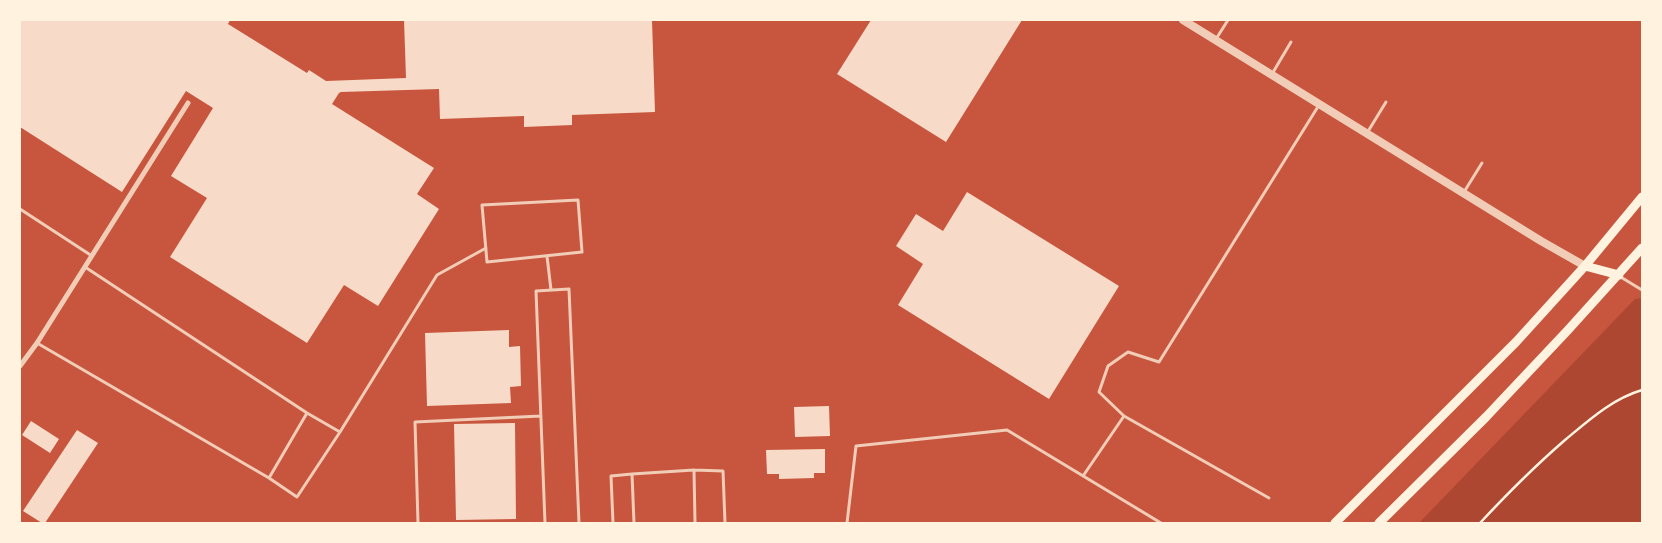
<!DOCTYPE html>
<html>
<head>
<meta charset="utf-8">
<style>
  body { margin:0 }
  #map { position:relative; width:1662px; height:543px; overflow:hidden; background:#c8553d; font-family:Quicksand,sans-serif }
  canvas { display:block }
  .frame { position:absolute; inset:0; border:21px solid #fff3e0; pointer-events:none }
</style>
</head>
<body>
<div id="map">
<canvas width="1662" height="543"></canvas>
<div class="frame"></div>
</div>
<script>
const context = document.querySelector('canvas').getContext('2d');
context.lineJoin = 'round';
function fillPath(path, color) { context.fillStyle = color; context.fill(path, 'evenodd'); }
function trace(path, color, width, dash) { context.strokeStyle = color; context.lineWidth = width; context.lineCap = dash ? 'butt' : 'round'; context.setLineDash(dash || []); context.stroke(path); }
fillPath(new Path2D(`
  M 1642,298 L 1642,523 L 1419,523 L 1635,299 Z`), '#ae4732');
fillPath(new Path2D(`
  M 20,20 L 230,20 L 228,24 L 307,73 L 309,70 L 326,81 L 406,78 L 404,20 L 652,20 L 655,112 L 572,115 L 572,125 L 524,127 L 524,116 L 440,119 L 439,89 L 341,92 L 339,93 L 332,104 L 434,168 L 417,194 L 439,209 L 378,306 L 344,285 L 307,343 L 170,257 L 207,198 L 171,176 L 213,108 L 186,91 L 122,192 L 20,127 Z
  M 871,20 L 1022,20 L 946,142 L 837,74 Z
  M 967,192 L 1119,286 L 1049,399 L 898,305 L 923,264 L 896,246 L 916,214 L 943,231 Z
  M 509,330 L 509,347 L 520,346 L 521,386 L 510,387 L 511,403 L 427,406 L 425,333 Z
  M 829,406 L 830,436 L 795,437 L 794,407 Z
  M 31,421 L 59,439 L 50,453 L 22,435 Z
  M 515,423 L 516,519 L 456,520 L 454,424 Z
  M 77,430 L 98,443 L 45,523 L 42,523 L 23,511 Z
  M 825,449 L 825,473 L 814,473 L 814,478 L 779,479 L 779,474 L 767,474 L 766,450 Z`), '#f7dbc8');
trace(new Path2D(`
  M 1480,523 C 1507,494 1535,466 1565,440 C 1589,420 1612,399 1642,390`), '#fff3e0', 2.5);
trace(new Path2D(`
  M 1216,39 L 1228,20
  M 1272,74 L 1291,42
  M 1367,133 L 1386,102
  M 1464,192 L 1482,163
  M 578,200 L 582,252 L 487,262 L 482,205 Z
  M 20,209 L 92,256
  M 547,256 L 551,290
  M 1619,276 L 1642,290
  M 37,343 L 269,478 L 307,413 L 85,267
  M 307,413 L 340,432
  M 1124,416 L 1269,498
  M 694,470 L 723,471 L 725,523
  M 1083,476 L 1124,416 L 1099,392 L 1108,366 L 1128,352 L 1159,362 L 1319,105
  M 269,478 L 297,497 L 340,432 L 437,275 L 486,248
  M 418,523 L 415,422 L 541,416
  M 545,523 L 536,291 L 569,289 L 579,523
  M 613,523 L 611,476 L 632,474
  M 634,523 L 632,474 L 694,470 L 695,523
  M 847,523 L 856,446 L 1007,430 L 1161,523`), '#f1ccb7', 3);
trace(new Path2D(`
  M 20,366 L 37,343 L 188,103`), '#f1ccb7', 5);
trace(new Path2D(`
  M 1183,20 L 1541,241 L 1585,266`), '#f1ccb7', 8);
trace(new Path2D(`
  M 1585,266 L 1619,275
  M 1335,523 L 1516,342 L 1585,266 L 1642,197
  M 1379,523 L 1486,417 L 1568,330 L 1642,248`), '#fff3e0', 9);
</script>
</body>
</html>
